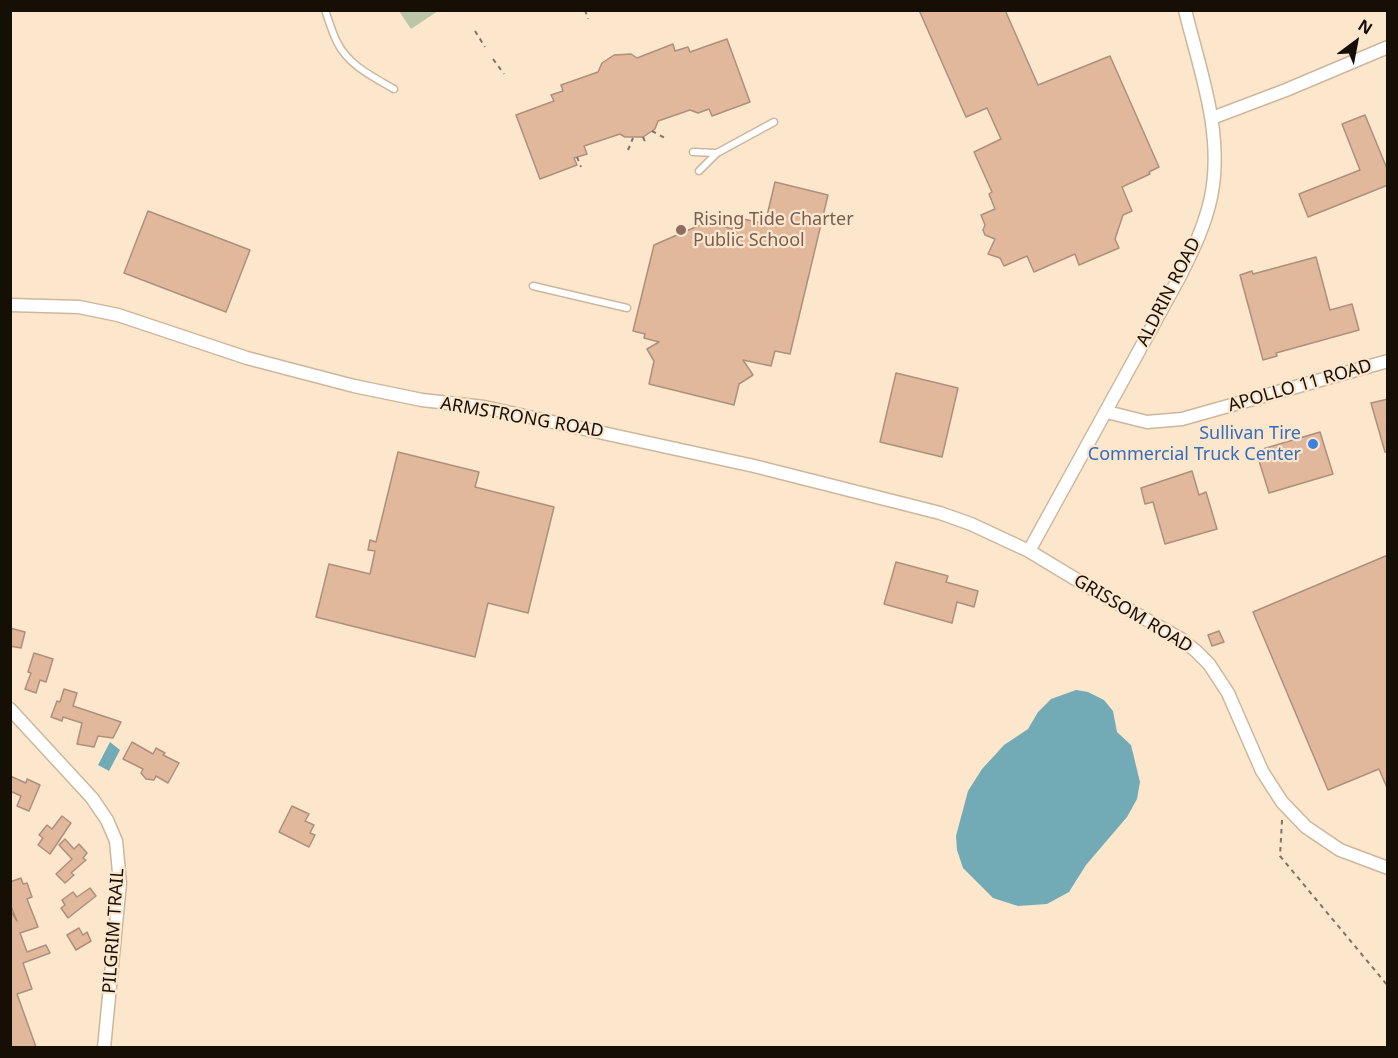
<!DOCTYPE html>
<html>
<head>
<meta charset="utf-8">
<style>
  body { margin:0 }
  #map { position:relative; width:1398px; height:1058px; overflow:hidden; background:#fde7cc; font-family:"Noto Sans",sans-serif }
  canvas { display:block }
  .frame { position:absolute; inset:0; border:12px solid #160f06; pointer-events:none }
  .north { position:absolute; left:1326px; top:12px; width:60px; height:60px; -webkit-text-stroke:4px #fde7cc; paint-order:stroke; rotate:32deg; font-size:16px; font-weight:700; line-height:24px; text-align:center; color:#160f06 }
  .north::after { content:''; display:block; margin:auto; width:21px; height:27px; background:#160f06; clip-path:polygon(50% 0,100% 100%,50% 72%,0 100%) }
</style>
</head>
<body>
<div id="map">
<canvas width="1398" height="1058"></canvas>
<div class="frame"></div>
<div class="north">N</div>
</div>
<script>
const context = document.querySelector('canvas').getContext('2d');
context.lineJoin = 'round';
function fillPath(path, color) { context.fillStyle = color; context.fill(path, 'evenodd'); }
function trace(path, color, width, dash) { context.strokeStyle = color; context.lineWidth = width; context.lineCap = dash ? 'butt' : 'round'; context.setLineDash(dash || []); context.stroke(path); }
function write(font, color, halo, rows, align = 'center') {
  context.font = font + ' "Noto Sans",sans-serif'; context.lineWidth = 4.5; context.setLineDash([]); context.textBaseline = 'middle'; context.strokeStyle = halo; context.fillStyle = color; for (const [text, x, y, turn = 0] of rows) {
    context.save(); context.translate(x, y); context.rotate((+turn || 0) * Math.PI / 180); context.textAlign = isNaN(turn) ? turn : align; if (halo) context.strokeText(text, 0, 0); context.fillText(text, 0, 0); context.restore();
  }
}
fillPath(new Path2D(`
  M 399,11 L 438,11 L 411,29 Z`), '#bbc6a7');
fillPath(new Path2D(`
  M 1076,690 L 1088,692 L 1104,700 L 1113,711 L 1117,732 L 1131,745 L 1140,782 L 1137,799 L 1127,817 L 1086,865 L 1069,892 L 1047,904 L 1018,906 L 993,898 L 963,868 L 957,850 L 956,836 L 968,791 L 982,769 L 1004,745 L 1028,729 L 1038,712 L 1051,699 Z
  M 110,742 L 120,750 L 109,771 L 98,765 Z`), '#72aab6');
const building = new Path2D(`
  M 919,10 L 1005,10 L 1038,85 L 1110,56 L 1159,167 L 1149,172 L 1150,174 L 1122,187 L 1132,211 L 1123,215 L 1115,239 L 1119,248 L 1079,265 L 1075,254 L 1034,272 L 1027,256 L 1004,266 L 1000,258 L 988,254 L 995,239 L 985,235 L 983,230 L 985,225 L 981,215 L 995,209 L 989,194 L 992,192 L 974,152 L 1001,139 L 987,108 L 966,117 Z
  M 727,39 L 750,102 L 712,116 L 709,109 L 698,113 L 690,110 L 658,121 L 655,129 L 643,137 L 625,137 L 620,134 L 584,146 L 587,154 L 574,158 L 577,165 L 540,179 L 516,115 L 554,101 L 551,95 L 563,91 L 561,85 L 598,72 L 602,63 L 614,55 L 631,54 L 637,58 L 673,44 L 675,51 L 688,47 L 690,52 Z
  M 1365,115 L 1388,171 L 1388,185 L 1308,217 L 1299,194 L 1360,170 L 1342,124 Z
  M 775,182 L 828,195 L 790,354 L 775,351 L 771,366 L 743,360 L 753,375 L 739,384 L 734,405 L 649,384 L 654,361 L 647,349 L 659,342 L 644,338 L 645,334 L 633,331 L 654,245 L 707,222 L 733,229 L 729,219 L 735,217 L 765,224 Z
  M 148,211 L 250,250 L 226,312 L 124,273 Z
  M 1316,257 L 1330,310 L 1352,304 L 1359,330 L 1276,353 L 1277,356 L 1263,360 L 1240,275 L 1252,271 L 1253,274 Z
  M 896,373 L 958,388 L 942,457 L 880,442 Z
  M 1388,399 L 1388,452 L 1385,452 L 1371,403 Z
  M 1320,432 L 1333,474 L 1269,493 L 1256,451 Z
  M 398,452 L 479,472 L 475,487 L 554,507 L 528,613 L 488,603 L 475,657 L 316,617 L 329,564 L 370,574 L 375,551 L 368,550 L 370,540 L 376,542 Z
  M 1192,471 L 1199,495 L 1206,492 L 1217,529 L 1165,544 L 1153,502 L 1145,504 L 1141,488 Z
  M 1388,555 L 1388,790 L 1379,769 L 1328,790 L 1253,612 Z
  M 896,562 L 948,576 L 946,582 L 978,591 L 974,607 L 957,602 L 952,623 L 884,604 Z
  M 10,628 L 25,632 L 21,648 L 10,646 Z
  M 1219,631 L 1224,642 L 1212,646 L 1208,635 Z
  M 34,653 L 53,659 L 46,682 L 40,680 L 36,693 L 25,689 L 31,673 L 28,672 Z
  M 64,689 L 77,693 L 73,706 L 121,722 L 113,738 L 98,736 L 94,747 L 77,744 L 82,723 L 63,717 L 62,721 L 51,717 L 57,701 L 60,702 Z
  M 132,742 L 153,754 L 156,748 L 165,753 L 163,755 L 179,763 L 168,783 L 156,776 L 154,780 L 146,779 L 141,773 L 143,769 L 123,759 Z
  M 10,776 L 26,783 L 27,779 L 40,785 L 29,811 L 17,806 L 21,796 L 10,791 Z
  M 292,806 L 309,814 L 305,821 L 314,825 L 310,833 L 315,835 L 309,847 L 279,832 Z
  M 62,816 L 71,823 L 50,854 L 38,845 L 43,838 L 39,835 L 47,825 L 52,829 Z
  M 65,839 L 74,849 L 79,844 L 87,853 L 83,858 L 86,860 L 71,873 L 74,875 L 65,883 L 56,874 L 72,859 L 59,845 Z
  M 21,878 L 23,884 L 27,883 L 32,897 L 27,899 L 38,927 L 20,933 L 27,952 L 46,945 L 50,953 L 23,963 L 32,989 L 17,994 L 36,1047 L 10,1047 L 10,910 L 17,921 L 10,904 L 10,882 Z
  M 90,888 L 96,896 L 68,918 L 61,908 L 65,905 L 62,900 L 73,892 L 77,897 Z
  M 79,928 L 83,935 L 87,932 L 91,941 L 76,950 L 67,935 Z`);
fillPath(building, '#e2b89d');
trace(building, '#ac907e', 1.5);
const service = new Path2D(`
  M 325,10 C 329,21 332,32 337,42 C 348,65 373,77 394,89
  M 693,152 L 717,153 L 774,122
  M 699,171 L 717,153
  M 533,286 L 627,308`);
const minor = new Path2D(`
  M 1212,118 L 1286,90 L 1388,47
  M 10,305 L 79,307 L 118,315 L 247,358 L 354,386 L 422,400 L 484,407 L 754,466 L 940,513 L 971,524 L 1029,551 L 1092,589 L 1181,639 L 1196,651 L 1209,664 L 1228,693 L 1262,771 L 1282,802 L 1306,827 L 1340,850 L 1388,868
  M 1107,412 L 1147,422 L 1182,419 L 1388,361
  M 1029,551 L 1179,278 C 1192,252 1205,226 1211,197 C 1224,134 1200,71 1185,10
  M 10,709 L 92,798 L 107,820 L 116,841 L 120,883 L 104,1048`);
trace(service, '#ccb79d', 9);
trace(minor, '#ccb79d', 15);
trace(new Path2D(`
  M 585,10 L 588,19
  M 475,31 L 485,47
  M 493,59 L 504,74
  M 652,131 L 665,138
  M 643,137 L 646,144
  M 628,150 L 633,138
  M 577,157 L 581,167
  M 1282,820 L 1280,856 L 1388,986`), '#817362', 2, [4.5, 4.5]);
trace(service, '#fff', 6);
trace(minor, '#fff', 12);
for (const [x, y, r, color] of [
  [681,230,6,"#8d6e63"],
  [1313,444,6,"#3f7fe0"]
]) { const dot = new Path2D(); dot.arc(x, y, r, 0, 2 * Math.PI); context.fillStyle = color; context.fill(dot); trace(dot, '#fde7cc', 2); }
write('18px', '#785e54', '#fde7cc', [
  ["Rising Tide Charter",693,220],
  ["Public School",693,241]
], 'left');
write('18px', '#160f06', '#fde7cc', [
  ["ALDRIN ROAD",1169,292,-63],
  ["APOLLO 11 ROAD",1300,386,-16],
  ["ARMSTRONG ROAD",522,418,10],
  ["GRISSOM ROAD",1133,614,31],
  ["PILGRIM TRAIL",114,931,-86]
]);
write('18px', '#366cbe', '#fde7cc', [
  ["Sullivan Tire",1301,434],
  ["Commercial Truck Center",1301,455]
], 'right');
</script>
</body>
</html>
